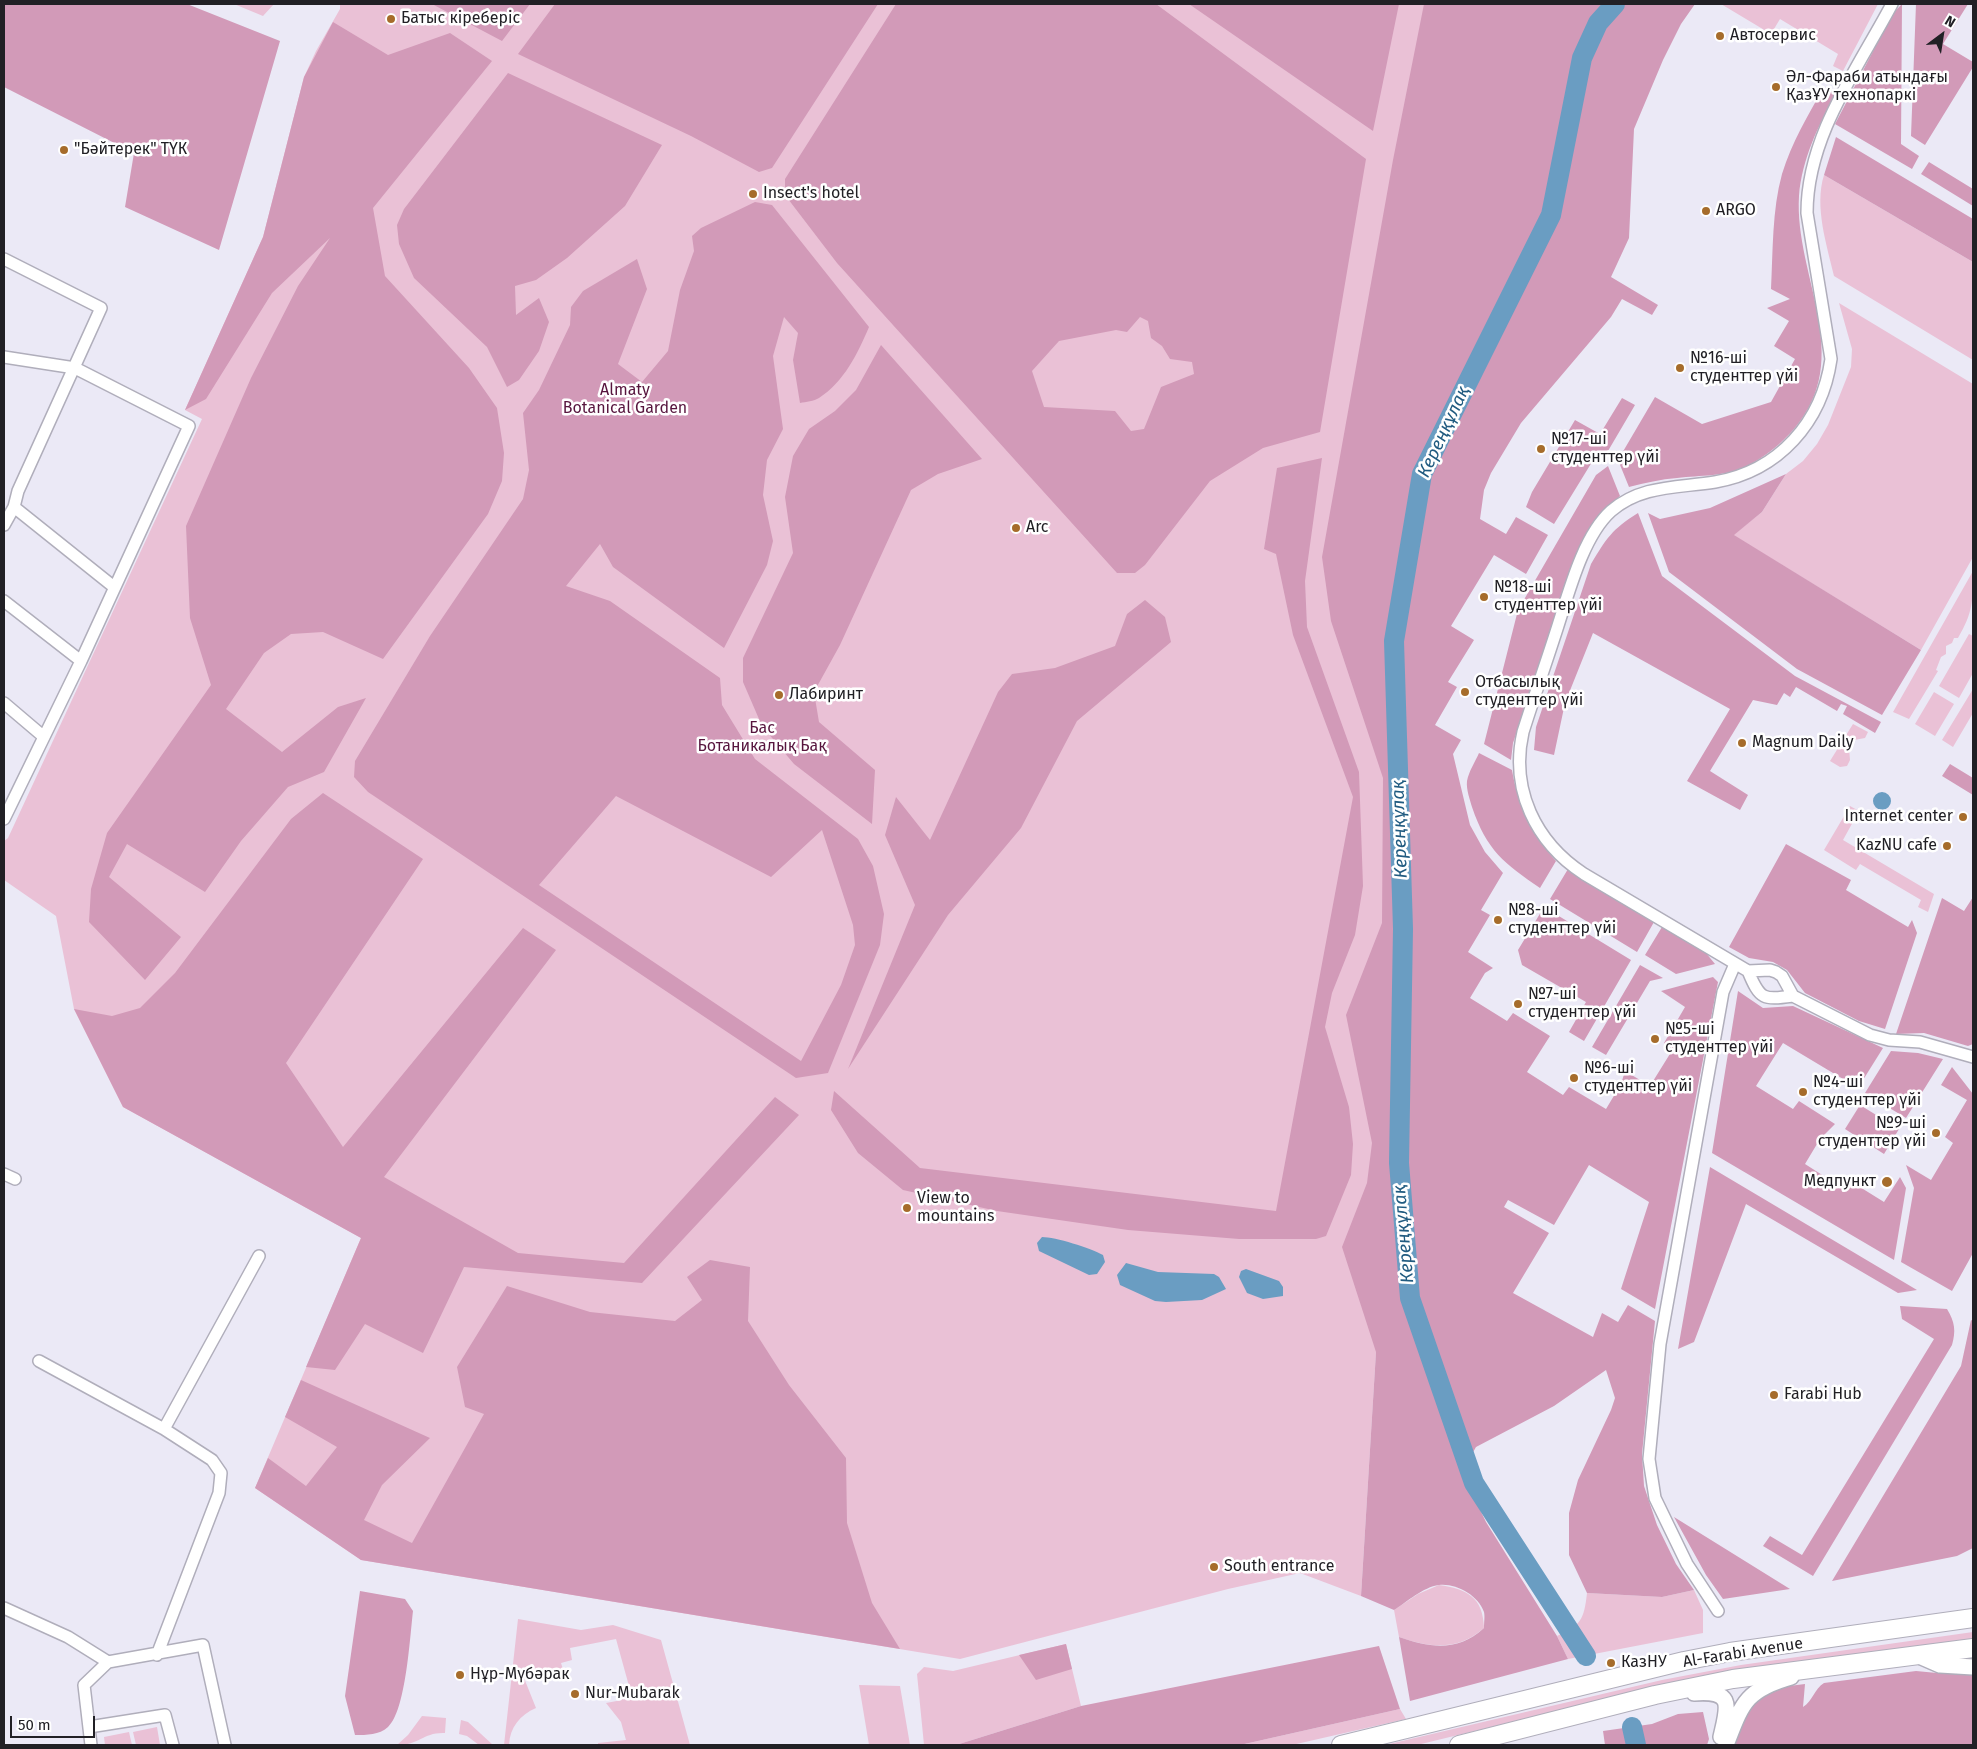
<!DOCTYPE html>
<html>
<head>
<meta charset="utf-8">
<style>
  body { margin:0 }
  #map { position:relative; width:1977px; height:1749px; overflow:hidden; background:#ebe9f6; font-family:"Fira Sans",sans-serif }
  canvas { display:block }
  .frame { position:absolute; inset:0; border:5px solid #212025; pointer-events:none }
  .north { position:absolute; left:1917px; top:10px; width:50px; height:50px; -webkit-text-stroke:4px #fff; paint-order:stroke; rotate:31deg; font-size:14px; font-weight:700; line-height:20px; text-align:center; color:#212025 }
  .north::after { content:''; display:block; margin:auto; width:18px; height:22px; background:#212025; clip-path:polygon(50% 0,100% 100%,50% 72%,0 100%) }
  .scale { position:absolute; left:10px; top:1716px; width:85px; height:22px; box-sizing:border-box; border:2px solid #212025; border-top:0; padding-left:6px; font-size:15px; line-height:18px; white-space:nowrap; color:#212025; -webkit-text-stroke:4px #fff; paint-order:stroke }
</style>
</head>
<body>
<div id="map">
<canvas width="1977" height="1749"></canvas>
<div class="frame"></div>
<div class="north">N</div>
<div class="scale">50 m</div>
</div>
<script>
const context = document.querySelector('canvas').getContext('2d');
context.lineJoin = 'round';
function fillPath(path, color) { context.fillStyle = color; context.fill(path, 'evenodd'); }
function trace(path, color, width, dash) { context.strokeStyle = color; context.lineWidth = width; context.lineCap = dash ? 'butt' : 'round'; context.setLineDash(dash || []); context.stroke(path); }
function write(font, color, halo, rows, align = 'center') {
  context.font = font + ' "Fira Sans",sans-serif'; context.lineWidth = 5; context.setLineDash([]); context.textBaseline = 'middle'; context.strokeStyle = halo; context.fillStyle = color; for (const [text, x, y, turn = 0] of rows) {
    context.save(); context.translate(x, y); context.rotate((+turn || 0) * Math.PI / 180); context.textAlign = isNaN(turn) ? turn : align; if (halo) context.strokeText(text, 0, 0); context.fillText(text, 0, 0); context.restore();
  }
}
fillPath(new Path2D(`
  M 234,4 L 274,4 L 263,16 Z
  M 340,4 L 1638,4 L 1434,560 L 1376,1352 L 1361,1596 L 1300,1573 L 1228,1589 L 960,1659 L 361,1560 L 255,1488 L 361,1238 L 123,1107 L 74,1009 L 56,916 L 4,880 L 4,841 L 8,838 L 202,419 L 185,410 L 263,237 L 304,77 L 316,51 L 340,9 Z
  M 1721,4 L 1878,4 L 1843,71 L 1833,66 L 1838,54 L 1780,19 L 1771,34 Z
  M 1824,175 L 1973,262 L 1973,360 L 1834,276 C 1827,245 1814,207 1824,175 Z
  M 1839,303 L 1973,384 L 1973,557 L 1921,650 L 1733,535 L 1762,512 L 1786,474 L 1803,461 L 1817,444 L 1828,425 L 1851,367 L 1852,349 Z
  M 1973,571 C 1973,602 1973,612 1958,638 L 1954,638 L 1952,643 L 1946,646 L 1946,654 L 1941,657 L 1936,670 L 1938,671 L 1909,719 L 1893,712 Z
  M 1969,634 L 1973,636 L 1973,673 L 1959,698 L 1939,686 Z
  M 1973,689 L 1973,713 L 1953,747 L 1942,740 Z
  M 1934,692 L 1954,704 L 1935,736 L 1915,724 Z
  M 1853,724 L 1868,732 L 1865,738 L 1854,740 L 1849,738 L 1845,746 L 1849,748 L 1850,760 L 1847,766 L 1840,767 L 1830,761 Z
  M 1850,806 L 1859,811 L 1843,840 L 1934,894 L 1928,912 L 1918,907 L 1921,900 L 1860,864 L 1856,870 L 1824,850 Z
  M 1439,1585 C 1467,1589 1483,1597 1484,1628 C 1458,1651 1430,1648 1399,1637 L 1394,1610 L 1418,1594 Z
  M 1694,1590 L 1703,1610 L 1703,1633 L 1568,1659 L 1557,1636 C 1581,1625 1584,1620 1587,1593 L 1662,1597 Z
  M 518,1619 L 581,1630 L 613,1625 L 661,1640 L 690,1745 L 598,1745 L 598,1743 L 626,1740 L 621,1722 L 606,1703 L 622,1700 L 618,1689 L 629,1686 L 616,1639 L 570,1648 L 572,1660 L 561,1663 L 566,1679 L 545,1676 L 524,1678 L 536,1708 C 520,1715 510,1727 509,1745 L 504,1745 Z
  M 1973,1632 L 1973,1641 L 1664,1685 L 1417,1745 L 1385,1745 L 1662,1680 L 1741,1665 Z
  M 1066,1644 L 1081,1706 L 956,1745 L 924,1745 L 917,1674 L 924,1667 L 953,1671 Z
  M 859,1685 L 900,1686 L 910,1745 L 869,1745 Z
  M 1400,1709 L 1406,1719 L 1292,1745 L 1240,1745 Z
  M 422,1716 L 446,1718 L 445,1733 C 423,1732 420,1745 397,1745 L 408,1735 Z
  M 461,1720 L 468,1722 L 493,1745 L 479,1745 L 467,1736 L 459,1734 Z
  M 157,1727 L 160,1745 L 136,1745 L 133,1732 Z
  M 129,1732 L 132,1745 L 105,1745 L 104,1737 Z`), '#eac1d6');
fillPath(new Path2D(`
  M 4,4 L 187,4 L 280,41 L 219,250 L 125,207 L 134,153 L 4,87 Z
  M 432,4 L 530,4 L 502,41 Z
  M 555,4 L 878,4 L 772,168 L 759,172 L 691,136 L 518,54 Z
  M 896,4 L 1156,4 L 1366,159 L 1320,432 L 1263,448 L 1210,481 L 1145,565 L 1135,573 L 1117,573 L 837,263 L 785,195 L 785,179 ZM 1140,317 L 1148,321 L 1151,338 L 1162,346 L 1170,359 L 1192,362 L 1194,374 L 1161,387 L 1144,429 L 1131,431 L 1115,411 L 1044,407 L 1032,371 L 1059,341 L 1116,330 L 1127,332 Z
  M 1189,4 L 1399,4 L 1373,131 Z
  M 1424,4 L 1695,4 L 1681,24 L 1663,60 L 1634,129 L 1629,238 L 1611,277 L 1658,305 L 1652,315 L 1622,299 L 1611,317 L 1521,423 L 1491,473 L 1484,490 L 1480,519 L 1506,534 L 1516,517 L 1548,535 L 1526,574 L 1494,555 L 1451,626 L 1474,640 L 1448,682 L 1457,687 L 1435,725 L 1461,740 L 1453,754 L 1470,825 L 1485,852 L 1503,873 L 1481,910 L 1490,915 L 1468,952 L 1493,968 L 1485,973 L 1470,998 L 1507,1021 L 1513,1013 L 1550,1036 L 1527,1072 L 1563,1095 L 1569,1087 L 1606,1109 L 1621,1084 L 1625,1071 L 1650,1086 L 1673,1049 L 1664,1043 L 1685,1007 L 1661,991 L 1713,977 L 1718,982 L 1655,1309 L 1621,1289 L 1649,1202 L 1589,1165 L 1554,1225 L 1508,1200 L 1504,1207 L 1549,1233 L 1513,1293 L 1593,1337 L 1602,1313 L 1618,1322 L 1628,1305 L 1655,1321 L 1642,1454 L 1644,1486 L 1657,1525 L 1676,1564 L 1694,1590 L 1662,1597 L 1587,1593 L 1569,1555 L 1569,1513 L 1578,1480 L 1611,1410 L 1615,1398 L 1606,1370 L 1554,1406 L 1476,1447 L 1464,1468 L 1465,1479 L 1486,1522 L 1557,1636 L 1568,1659 L 1410,1701 L 1399,1637 C 1430,1648 1458,1652 1484,1628 C 1484,1623 1485,1616 1484,1612 C 1478,1595 1456,1583 1439,1585 C 1423,1587 1407,1602 1394,1610 L 1361,1596 L 1376,1352 L 1342,1247 L 1367,1183 L 1372,1143 L 1346,1015 L 1382,923 L 1383,778 L 1331,621 L 1322,557 L 1393,160 Z
  M 1902,4 L 1901,144 L 1919,156 L 1912,169 L 1835,124 L 1893,13 Z
  M 1916,4 L 1968,4 L 1943,44 L 1973,62 L 1973,67 L 1925,145 L 1911,136 Z
  M 333,22 L 388,55 L 450,33 L 492,61 L 373,208 L 385,276 L 469,368 L 497,408 L 504,453 L 502,481 L 488,514 L 383,659 L 323,632 L 291,634 L 264,653 L 226,709 L 282,752 L 338,707 L 366,698 L 324,772 L 288,787 L 241,841 L 205,892 L 127,844 L 109,877 L 181,937 L 145,980 L 89,922 L 91,889 L 107,833 L 211,685 L 190,618 L 186,526 L 251,378 L 298,286 L 330,238 L 272,293 L 206,399 L 185,410 L 263,237 L 304,77 Z
  M 508,73 L 662,145 L 625,206 L 567,258 L 536,280 L 515,286 L 516,315 L 539,298 L 549,322 L 539,351 L 519,380 L 507,387 L 487,347 L 414,278 L 399,244 L 397,225 L 404,209 Z
  M 1824,87 L 1836,94 C 1818,126 1802,159 1799,196 C 1794,276 1856,357 1794,429 C 1781,444 1765,457 1747,466 C 1725,477 1701,475 1677,478 C 1661,479 1645,483 1629,487 L 1618,460 L 1655,397 L 1702,424 L 1771,402 L 1795,359 L 1774,346 L 1789,321 L 1767,308 L 1790,299 L 1771,289 C 1773,251 1772,210 1782,174 C 1792,142 1808,115 1824,87 Z
  M 1836,137 L 1973,219 L 1973,262 L 1824,175 Z
  M 1929,162 L 1973,189 L 1973,206 L 1921,174 Z
  M 755,202 L 772,205 L 869,327 C 858,353 844,382 819,398 C 814,401 806,402 800,403 L 793,360 L 798,333 L 784,317 L 773,356 L 783,429 L 767,460 L 763,495 L 773,541 L 767,565 L 724,648 L 613,567 L 600,544 L 566,586 L 610,601 L 720,678 L 722,705 L 755,759 L 858,839 L 873,866 L 884,914 L 880,945 L 828,1073 L 796,1078 L 368,792 L 354,777 L 355,761 L 430,636 L 523,499 L 529,470 L 523,413 L 539,390 L 570,325 L 571,307 L 583,291 L 637,259 L 647,289 L 618,364 L 642,382 L 668,351 L 680,290 L 694,251 L 692,236 L 701,228 ZM 616,796 L 771,877 L 822,830 L 853,925 L 855,945 L 841,985 L 801,1061 L 539,885 Z
  M 881,345 L 982,459 L 938,474 L 911,490 L 840,645 L 814,692 L 819,722 L 875,770 L 872,824 L 794,764 L 762,726 L 743,682 L 743,658 L 793,553 L 785,497 L 793,456 L 809,429 L 835,411 L 856,390 Z
  M 1622,398 L 1635,405 L 1608,451 L 1592,462 L 1554,524 L 1526,507 L 1532,492 L 1575,420 L 1600,434 Z
  M 1322,458 L 1305,581 L 1307,627 L 1359,772 L 1363,886 L 1355,935 L 1332,993 L 1325,1027 L 1349,1107 L 1353,1144 L 1351,1175 L 1326,1236 L 1316,1239 L 1239,1239 L 1128,1230 L 997,1211 L 903,1190 L 858,1153 L 831,1110 L 834,1091 L 920,1168 L 1276,1211 L 1353,797 L 1293,635 L 1276,554 L 1264,549 L 1277,468 Z
  M 1608,466 L 1620,496 L 1600,515 L 1582,541 L 1513,743 L 1511,760 L 1484,744 L 1518,610 L 1596,475 Z
  M 1786,474 L 1762,512 L 1734,535 L 1921,650 L 1882,715 L 1797,669 L 1669,572 L 1648,513 L 1660,519 L 1710,508 Z
  M 1638,513 L 1662,576 L 1795,676 L 1881,722 L 1875,733 L 1843,714 L 1847,706 L 1841,704 L 1837,711 L 1796,687 L 1790,697 L 1784,693 L 1777,705 L 1753,700 L 1710,771 L 1748,795 L 1740,810 L 1687,781 L 1730,709 L 1593,633 L 1565,703 L 1554,755 L 1534,750 L 1536,727 L 1591,564 C 1606,539 1612,529 1638,513 Z
  M 1145,600 L 1165,617 L 1171,642 L 1077,721 L 1021,828 L 948,915 L 848,1069 L 915,905 L 885,835 L 896,797 L 930,840 L 998,692 L 1012,674 L 1055,668 L 1115,646 L 1127,614 Z
  M 1479,753 L 1512,770 C 1518,806 1533,834 1556,861 L 1540,888 C 1504,863 1487,851 1472,807 C 1470,800 1466,789 1467,781 C 1469,771 1475,762 1479,753 Z
  M 1950,764 L 1973,778 L 1973,795 L 1942,776 Z
  M 323,793 L 423,859 L 286,1063 L 343,1147 L 523,928 L 556,950 L 384,1177 L 518,1253 L 624,1263 L 775,1097 L 799,1115 L 642,1283 L 464,1267 L 423,1353 L 365,1324 L 335,1370 L 306,1367 L 361,1238 L 123,1107 L 74,1009 L 112,1016 L 140,1008 L 175,973 L 291,819 Z
  M 1786,844 L 1851,880 L 1846,890 L 1908,927 L 1912,920 L 1917,933 L 1885,1029 L 1859,1021 L 1805,993 L 1787,970 L 1773,962 L 1749,958 L 1729,947 Z
  M 1568,869 L 1654,922 L 1637,952 L 1550,899 Z
  M 1973,897 L 1973,1044 L 1968,1046 L 1924,1033 L 1896,1034 L 1942,898 L 1964,911 Z
  M 1544,907 L 1631,960 L 1584,1041 L 1569,1032 L 1586,1002 L 1522,965 L 1518,950 Z
  M 1662,927 L 1706,953 L 1715,964 L 1676,974 L 1645,955 Z
  M 1640,965 L 1663,978 L 1650,981 L 1606,1055 L 1592,1047 Z
  M 1738,991 L 1763,1008 L 1793,1006 L 1883,1048 L 1858,1088 L 1783,1043 L 1756,1086 L 1793,1109 L 1799,1101 L 1835,1124 L 1820,1139 L 1805,1164 L 1841,1187 L 1847,1179 L 1884,1202 L 1900,1177 L 1906,1188 L 1894,1260 L 1712,1153 Z
  M 1891,1051 L 1918,1053 L 1943,1059 L 1906,1118 L 1865,1093 Z
  M 1952,1067 L 1973,1094 L 1973,1253 L 1952,1291 L 1901,1262 L 1914,1188 L 1906,1165 L 1931,1180 L 1953,1143 L 1945,1137 L 1967,1100 L 1941,1085 Z
  M 1860,1105 L 1899,1129 L 1884,1154 L 1845,1129 Z
  M 1710,1167 L 1917,1290 L 1898,1293 L 1746,1204 L 1694,1342 L 1678,1349 Z
  M 710,1260 L 750,1267 L 748,1321 L 789,1385 L 846,1458 L 847,1523 L 872,1603 L 900,1649 L 361,1560 L 255,1488 L 268,1458 L 306,1486 L 337,1447 L 285,1417 L 301,1380 L 430,1438 L 382,1485 L 364,1520 L 412,1543 L 484,1414 L 465,1407 L 457,1367 L 507,1286 L 590,1312 L 675,1321 L 702,1300 L 687,1277 Z
  M 1900,1306 L 1947,1309 C 1955,1322 1956,1331 1952,1345 L 1813,1576 L 1763,1546 L 1770,1536 L 1802,1555 L 1934,1339 L 1902,1319 Z
  M 1971,1320 L 1973,1321 L 1973,1548 L 1957,1556 L 1832,1581 L 1961,1366 Z
  M 1674,1517 L 1790,1589 L 1723,1599 L 1706,1575 Z
  M 360,1591 L 405,1599 L 413,1611 C 410,1636 406,1711 388,1727 C 379,1735 367,1735 355,1735 L 345,1696 Z
  M 1066,1644 L 1072,1669 L 1036,1680 L 1019,1655 Z
  M 1379,1646 L 1400,1709 L 1240,1745 L 956,1745 L 1081,1706 Z
  M 1916,1671 L 1937,1673 L 1973,1671 L 1973,1745 L 1732,1745 L 1746,1713 L 1758,1694 L 1781,1687 L 1805,1684 L 1803,1707 C 1813,1701 1814,1689 1824,1683 Z
  M 1703,1712 L 1709,1739 L 1707,1745 L 1605,1745 L 1603,1731 L 1652,1724 L 1678,1714 Z`), '#d29ab8');
fillPath(new Path2D(`
  M1873 801a9 9 0 1 1 18 0a9 9 0 1 1-18 0Z
  M 1042,1237 C 1055,1237 1091,1248 1103,1255 L 1105,1262 L 1097,1274 L 1089,1275 L 1039,1251 L 1037,1243 Z
  M 1126,1263 L 1158,1272 L 1214,1274 L 1219,1277 L 1226,1289 L 1202,1300 L 1166,1302 L 1155,1301 L 1120,1285 L 1117,1275 Z
  M 1246,1269 L 1279,1281 L 1283,1287 L 1283,1296 L 1263,1299 L 1247,1293 L 1239,1277 L 1241,1271 Z`), '#6a9dc2');
trace(new Path2D(`
  M 1586,1656 L 1474,1483 L 1410,1298 L 1399,1163 L 1403,929 L 1394,641 L 1422,474 L 1551,215 L 1582,58 L 1598,23 L 1615,4
  M 1632,1727 L 1636,1745`), '#6a9dc2', 20);
const street = new Path2D(`
  M 1892,4 C 1857,70 1807,136 1807,213 L 1831,359 C 1822,422 1779,471 1715,482 C 1677,488 1641,485 1611,511 C 1581,538 1567,600 1554,638 C 1544,669 1533,700 1523,732 C 1510,789 1535,842 1584,874 L 1748,971 L 1770,970 L 1776,972 L 1782,976 L 1793,996 L 1870,1035 L 1889,1040 L 1920,1042 L 1973,1057
  M 4,259 L 101,308 L 18,491 L 14,507 L 4,525
  M 4,357 L 75,368 L 189,426 L 81,661 L 4,819
  M 14,507 L 114,587
  M 4,601 L 81,661
  M 4,703 L 44,737
  M 1748,971 C 1760,1000 1763,1000 1793,996
  M 4,1174 L 15,1179
  M 39,1361 L 164,1429 L 212,1460 L 221,1473 L 219,1493 L 157,1655
  M 164,1429 L 259,1256
  M 4,1608 L 68,1637 L 108,1662 L 203,1645 L 225,1745
  M 1718,1611 L 1687,1564 L 1655,1498 L 1649,1459 L 1660,1344 L 1723,992 L 1735,964
  M 89,1727 L 165,1715 L 173,1745
  M 91,1745 L 84,1685 L 108,1662`);
const secondary = new Path2D(`
  M 1917,1655 L 1940,1665 L 1973,1667
  M 1694,1693 C 1735,1690 1728,1706 1721,1737
  M 1726,1745 C 1742,1704 1745,1690 1791,1677`);
const primary = new Path2D(`
  M 1341,1745 L 1684,1661 L 1730,1652 L 1973,1618
  M 1459,1745 L 1655,1695 L 1733,1679 L 1973,1648`);
trace(street, '#b0aebb', 14);
trace(secondary, '#b0aebb', 18);
trace(primary, '#b0aebb', 20);
trace(street, '#fff', 11);
trace(secondary, '#fff', 15);
trace(primary, '#fff', 18);
for (const [x, y, r, color] of [
  [391,19,5,"#a66c2b"],
  [1720,36,5,"#a66c2b"],
  [1776,87,5,"#a66c2b"],
  [64,150,5,"#a66c2b"],
  [753,194,5,"#a66c2b"],
  [1706,211,5,"#a66c2b"],
  [1680,368,5,"#a66c2b"],
  [1541,449,5,"#a66c2b"],
  [1016,528,5,"#a66c2b"],
  [1484,597,5,"#a66c2b"],
  [1465,692,5,"#a66c2b"],
  [779,695,5,"#a66c2b"],
  [1742,743,5,"#a66c2b"],
  [1963,817,5,"#a66c2b"],
  [1947,846,5,"#a66c2b"],
  [1498,920,5,"#a66c2b"],
  [1518,1004,5,"#a66c2b"],
  [1655,1039,5,"#a66c2b"],
  [1574,1078,5,"#a66c2b"],
  [1803,1092,5,"#a66c2b"],
  [1936,1133,5,"#a66c2b"],
  [1887,1182,6,"#a66c2b"],
  [907,1208,5,"#a66c2b"],
  [1774,1395,5,"#a66c2b"],
  [1214,1567,5,"#a66c2b"],
  [1611,1663,5,"#a66c2b"],
  [460,1675,5,"#a66c2b"],
  [575,1694,5,"#a66c2b"]
]) { const dot = new Path2D(); dot.arc(x, y, r, 0, 2 * Math.PI); context.fillStyle = color; context.fill(dot); trace(dot, '#fff', 2); }
write('16px', '#212025', '#fff', [
  ["Батыс кіреберіс",401,19],
  ["Автосервис",1730,36],
  ["Әл-Фараби атындағы",1786,78],
  ["ҚазҰУ технопаркі",1786,96],
  ["\"Бәйтерек\" ТҮК",74,150],
  ["Insect's hotel",763,194],
  ["ARGO",1716,211],
  ["№16-ші",1690,359],
  ["студенттер үйі",1690,377],
  ["№17-ші",1551,440],
  ["студенттер үйі",1551,458],
  ["Arc",1026,528],
  ["№18-ші",1494,588],
  ["студенттер үйі",1494,606],
  ["Отбасылық",1475,683],
  ["студенттер үйі",1475,701],
  ["Лабиринт",789,695],
  ["Magnum Daily",1752,743],
  ["Internet center",1953,817,"right"],
  ["KazNU cafe",1937,846,"right"],
  ["№8-ші",1508,911],
  ["студенттер үйі",1508,929],
  ["№7-ші",1528,995],
  ["студенттер үйі",1528,1013],
  ["№5-ші",1665,1030],
  ["студенттер үйі",1665,1048],
  ["№6-ші",1584,1069],
  ["студенттер үйі",1584,1087],
  ["№4-ші",1813,1083],
  ["студенттер үйі",1813,1101],
  ["№9-ші",1926,1124,"right"],
  ["студенттер үйі",1926,1142,"right"],
  ["Медпункт",1876,1182,"right"],
  ["View to",917,1199],
  ["mountains",917,1217],
  ["Farabi Hub",1784,1395],
  ["South entrance",1224,1567],
  ["КазНУ",1621,1663],
  ["Нұр-Мүбәрак",470,1675],
  ["Nur-Mubarak",585,1694]
], 'left');
write('16px', '#57153e', '#fff', [
  ["Almaty",625,391],
  ["Botanical Garden",625,409],
  ["Бас",762,729],
  ["Ботаникалық Бақ",762,747]
]);
write('16px', '#212025', '#fff', [
  ["Al-Farabi Avenue",1743,1653,-9]
]);
write('italic 18px', '#215b80', '#fff', [
  ["Кереңқұлақ",1444,432,-65],
  ["Кереңқұлақ",1400,829,-92],
  ["Кереңқұлақ",1404,1234,-95]
]);
</script>
</body>
</html>
